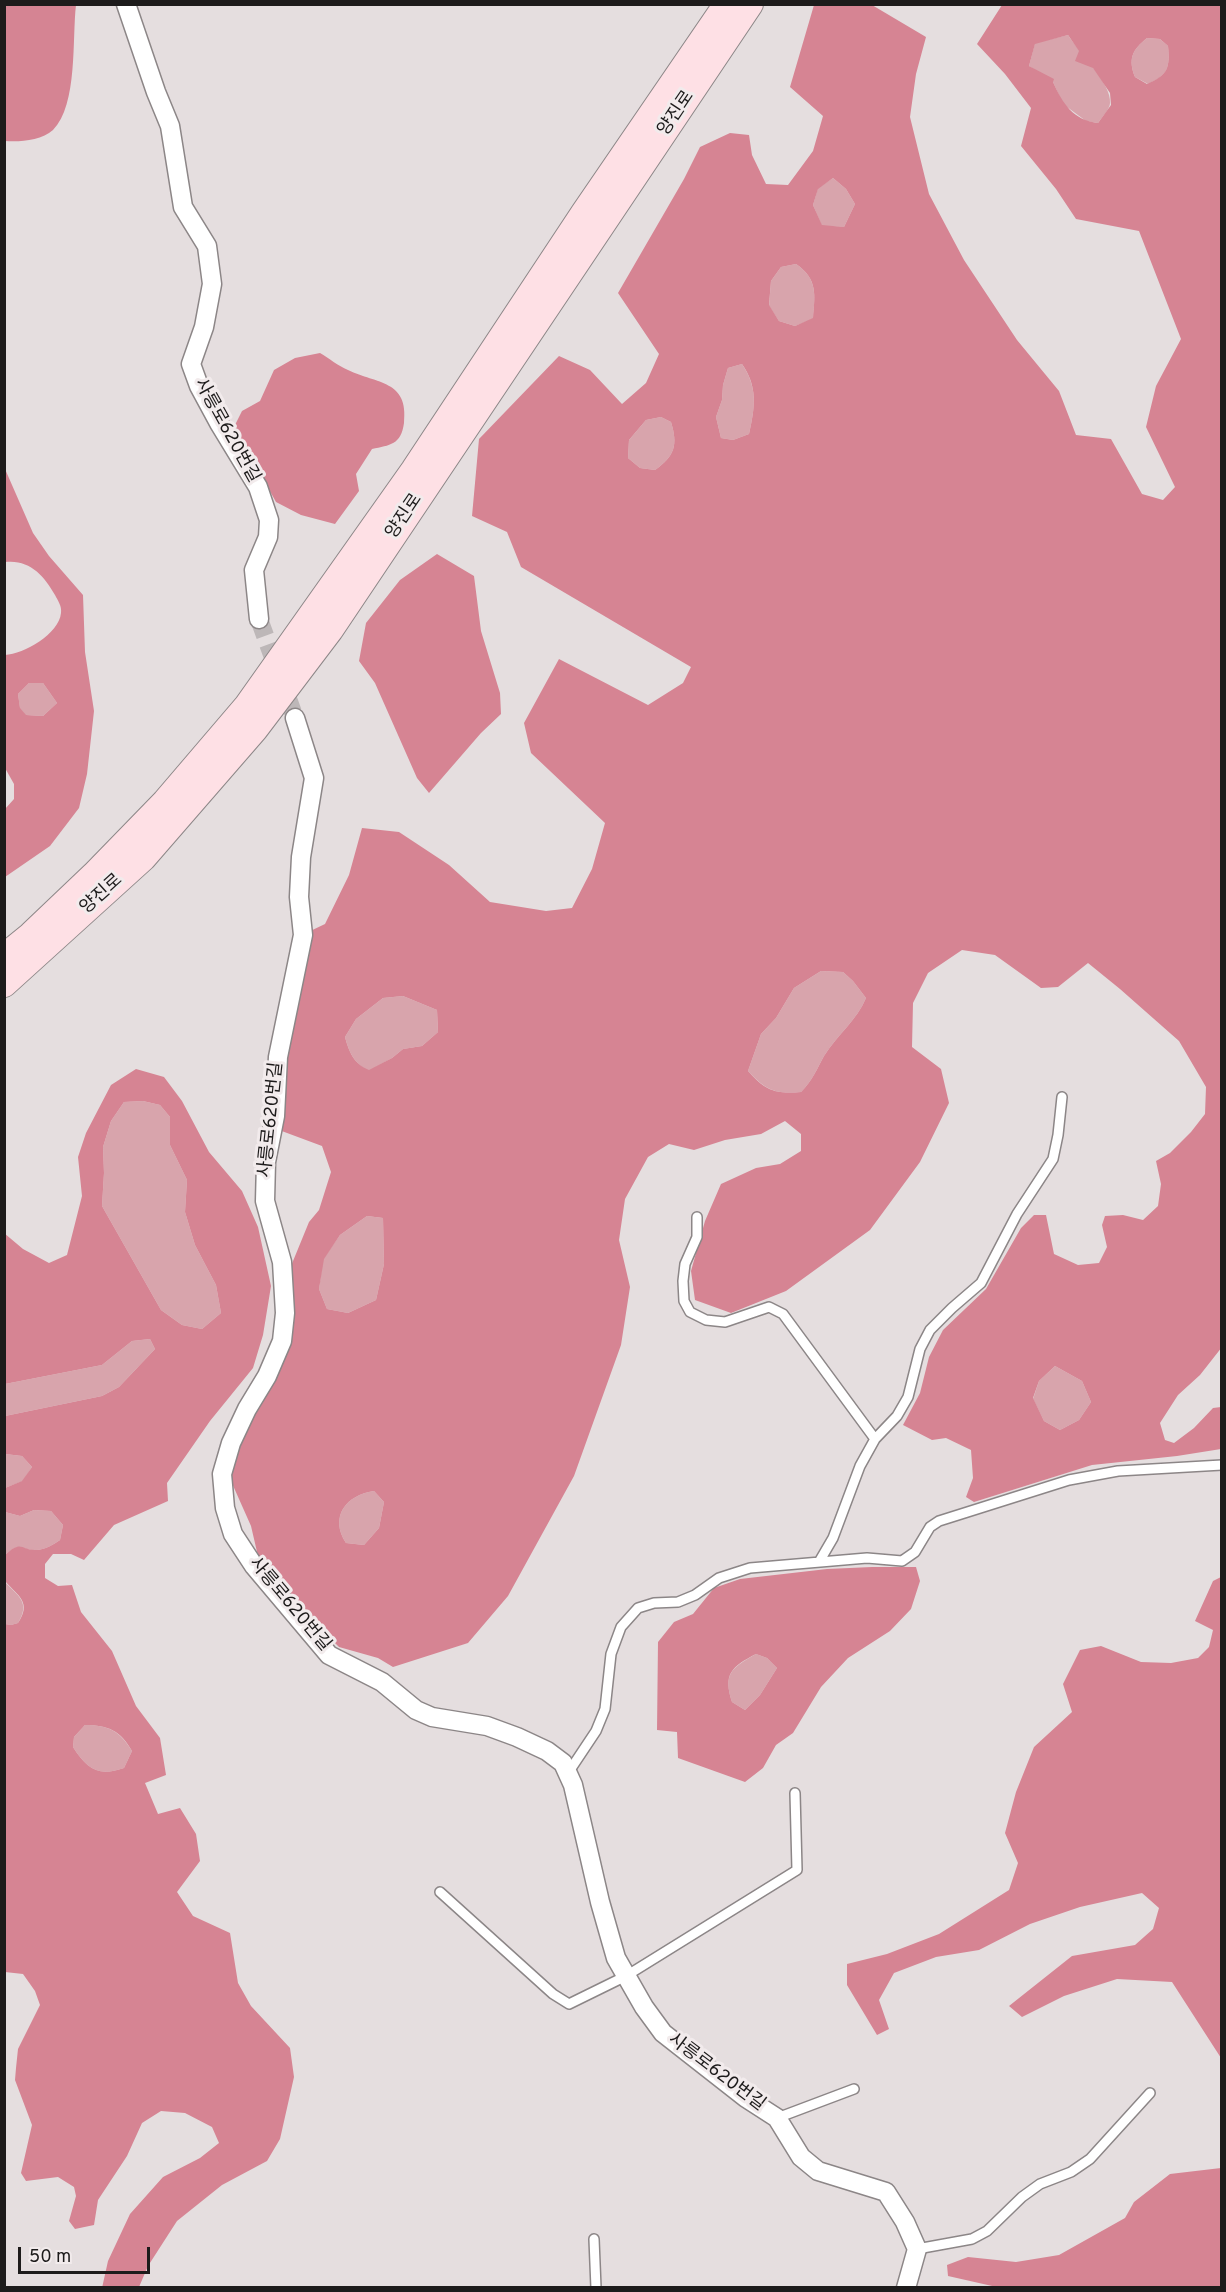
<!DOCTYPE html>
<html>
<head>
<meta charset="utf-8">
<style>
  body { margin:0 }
  #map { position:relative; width:1226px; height:2292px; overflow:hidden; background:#e5dedf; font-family:Overpass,sans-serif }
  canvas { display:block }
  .frame { position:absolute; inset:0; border:6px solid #1d1b1b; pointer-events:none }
  .scale { position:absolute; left:18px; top:2247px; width:132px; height:27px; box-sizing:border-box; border:3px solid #1d1b1b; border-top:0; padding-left:8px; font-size:18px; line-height:21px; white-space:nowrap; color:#1d1b1b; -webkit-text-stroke:4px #f2ebec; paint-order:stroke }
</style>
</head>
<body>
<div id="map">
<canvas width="1226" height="2292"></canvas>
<div class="frame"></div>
<div class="scale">50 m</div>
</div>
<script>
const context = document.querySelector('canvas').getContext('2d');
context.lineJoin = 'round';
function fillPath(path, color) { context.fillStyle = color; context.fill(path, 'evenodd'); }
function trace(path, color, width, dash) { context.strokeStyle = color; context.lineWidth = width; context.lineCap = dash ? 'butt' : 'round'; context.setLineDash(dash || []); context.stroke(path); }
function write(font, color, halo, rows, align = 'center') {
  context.font = font + ' Overpass,"Noto Sans KR",sans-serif'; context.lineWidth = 6; context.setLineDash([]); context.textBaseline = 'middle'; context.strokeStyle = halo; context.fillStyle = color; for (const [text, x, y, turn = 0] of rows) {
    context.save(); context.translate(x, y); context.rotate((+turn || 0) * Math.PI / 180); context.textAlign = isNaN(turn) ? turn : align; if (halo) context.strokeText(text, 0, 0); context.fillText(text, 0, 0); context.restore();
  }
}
fillPath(new Path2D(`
  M 1068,35 C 1078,51 1112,84 1110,103 C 1110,109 1102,117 1098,123 L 1086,121 L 1063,104 L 1053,82 L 1029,66 L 1035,43 Z
  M 1147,38 L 1160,39 L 1168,46 C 1170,68 1168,75 1148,84 L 1135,77 C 1128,59 1132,50 1147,38 Z
  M 833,178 L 846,189 L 855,204 L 844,227 L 822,226 L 813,205 L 818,188 Z
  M 796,264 C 818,279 815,295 813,319 L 795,326 L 779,321 L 769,306 L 771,281 L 781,267 Z
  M 742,364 C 758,388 755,407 749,434 L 733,440 L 721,438 L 716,417 L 722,400 L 723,385 L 728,368 Z
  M 661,417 L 671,422 C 678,445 675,456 655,470 L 640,468 L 628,458 L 629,440 L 646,420 Z
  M 29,683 L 43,683 L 57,703 L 43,716 L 25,715 L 20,709 L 18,694 Z
  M 821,971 L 843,972 L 853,981 L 866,998 C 857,1020 837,1035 824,1056 C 817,1069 812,1081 801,1092 C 775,1094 767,1091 748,1071 L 761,1034 L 776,1018 L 794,988 Z
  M 403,996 L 437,1010 L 438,1032 L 422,1046 L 403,1049 L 392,1058 L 369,1071 C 354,1064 349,1052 345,1037 L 356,1019 L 383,998 Z
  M 143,1101 L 160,1105 L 170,1117 L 170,1145 L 187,1180 L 185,1212 L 195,1245 L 216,1285 L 221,1313 L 202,1329 L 182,1325 L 161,1310 L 102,1206 L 104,1173 L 103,1147 L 111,1121 L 124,1102 Z
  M 367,1216 L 383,1218 L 384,1264 L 376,1300 L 348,1313 L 327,1309 L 319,1289 L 323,1259 L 340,1235 Z
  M 150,1339 L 155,1349 L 119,1387 L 102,1396 L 5,1416 L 5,1384 L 102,1365 L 132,1341 Z
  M 1055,1366 L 1082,1381 L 1091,1402 L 1079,1420 L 1060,1430 L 1044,1421 L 1033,1399 L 1039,1381 Z
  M 5,1454 L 22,1456 L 32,1467 L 23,1481 L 5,1488 Z
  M 374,1491 L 384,1502 L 379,1528 L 364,1545 L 346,1543 C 329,1517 346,1495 374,1491 Z
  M 34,1510 L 51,1511 L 63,1525 L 60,1540 C 53,1545 46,1549 37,1550 C 20,1551 21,1541 5,1555 L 5,1512 L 20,1516 Z
  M 4,1581 C 18,1596 31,1602 18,1623 L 11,1625 L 5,1624 Z
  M 756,1654 L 767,1658 L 777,1668 L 760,1695 L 745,1710 L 732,1702 C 723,1674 731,1668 756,1654 Z
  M 85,1725 C 108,1725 120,1731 132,1751 L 124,1768 C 98,1777 87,1769 73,1747 L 74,1737 Z`), '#d8a4ac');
fillPath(new Path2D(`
  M 814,5 L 872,5 L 926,37 L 916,74 L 910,117 L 929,194 L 964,260 L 1017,340 L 1059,391 L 1076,435 L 1111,439 L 1142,494 L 1163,500 L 1175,487 L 1146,427 L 1156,386 L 1181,339 L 1139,231 L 1076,219 L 1056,189 L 1021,146 L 1031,108 L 1005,74 L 977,44 L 1002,5 L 1221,5 L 1222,1347 L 1200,1375 L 1178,1395 L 1160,1423 L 1165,1440 L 1174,1443 L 1194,1428 L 1213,1408 L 1221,1407 L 1221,1449 L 1177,1456 L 1092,1465 L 974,1502 L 966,1497 L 973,1478 L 971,1450 L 946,1438 L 932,1440 L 903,1425 L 920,1393 L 929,1357 L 943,1330 L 986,1289 L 1021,1228 L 1034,1215 L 1046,1215 L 1054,1254 L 1078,1265 L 1099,1263 L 1107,1247 L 1102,1225 L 1105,1216 L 1123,1215 L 1143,1220 L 1158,1206 L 1161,1184 L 1156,1161 L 1170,1153 L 1191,1132 L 1205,1114 L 1206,1087 L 1179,1041 L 1120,989 L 1088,963 L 1058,987 L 1041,988 L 995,955 L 962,950 L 928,973 L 913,1003 L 912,1047 L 941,1069 L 949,1103 L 920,1162 L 870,1230 L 786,1291 L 731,1313 L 695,1300 L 691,1271 L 705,1221 L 721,1184 L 756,1168 L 780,1164 L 801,1151 L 801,1134 L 785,1121 L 761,1134 L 725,1140 L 694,1150 L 669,1144 L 648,1157 L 625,1199 L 619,1240 L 630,1287 L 621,1345 L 574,1476 L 508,1596 L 468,1643 L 393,1667 L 378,1658 L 339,1647 L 261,1569 L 251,1526 L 227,1472 L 287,1318 L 291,1266 L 309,1222 L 319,1210 L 331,1172 L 322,1146 L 279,1130 L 283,1044 L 304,934 L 325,924 L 349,875 L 362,828 L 399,832 L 449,865 L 490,902 L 546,911 L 572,908 L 592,869 L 605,823 L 531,753 L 524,723 L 559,659 L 648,705 L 683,683 L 691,667 L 521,567 L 507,532 L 472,516 L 479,439 L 559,356 L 590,370 L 622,404 L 646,383 L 659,354 L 618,293 L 684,179 L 700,147 L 730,133 L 749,135 L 752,155 L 766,184 L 788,185 L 813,151 L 823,116 L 790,87 ZM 1068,35 L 1079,51 L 1075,61 L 1093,68 L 1110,93 L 1111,105 L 1098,123 C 1073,120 1063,104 1053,82 L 1054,79 L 1029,66 L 1035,44 ZM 1147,38 L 1160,39 L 1168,46 C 1170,68 1168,75 1147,84 L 1135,77 C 1128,59 1132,50 1147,38 ZM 833,178 L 846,189 L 855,204 L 844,227 L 822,225 L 813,205 L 818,189 ZM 796,264 C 818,279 815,295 813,318 L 795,326 L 779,321 L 769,305 L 771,281 L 781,267 ZM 742,364 C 758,387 755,407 749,434 L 733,440 L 721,438 L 716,417 L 722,400 L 723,385 L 728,368 ZM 661,417 L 671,422 C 678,445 675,456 655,470 L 640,468 L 628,458 L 629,440 L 646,420 ZM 821,971 L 843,972 L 853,981 L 866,998 C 857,1020 837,1035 824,1056 C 817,1069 812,1081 801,1092 C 775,1094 766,1091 748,1071 L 761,1034 L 776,1018 L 794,988 ZM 403,996 L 437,1010 L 438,1032 L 422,1046 L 403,1049 L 392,1058 L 369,1070 C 354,1064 349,1052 345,1037 L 356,1019 L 383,998 ZM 367,1216 L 383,1218 L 384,1264 L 376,1300 L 348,1313 L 327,1309 L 319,1289 L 324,1259 L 340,1235 ZM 1055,1366 L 1082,1381 L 1091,1402 L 1079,1420 L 1060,1430 L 1044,1421 L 1033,1398 L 1039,1381 ZM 374,1491 L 384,1502 L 379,1528 L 364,1545 L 346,1543 C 329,1517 346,1495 374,1491 Z
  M 320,353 C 329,358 338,366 348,370 C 377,384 409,380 404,423 C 401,445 390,445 372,449 L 356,474 L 359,491 L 335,524 L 301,515 L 276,502 L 234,427 L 242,411 L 260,401 L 274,370 L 295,358 Z
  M 5,469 L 33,533 L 49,556 L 83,595 L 85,652 L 94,711 L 87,774 L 79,808 L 50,846 L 5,877 L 5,809 L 14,799 L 14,784 L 5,768 L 5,655 C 24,654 59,634 61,613 C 62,606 58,601 55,595 C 44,575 29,559 5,562 ZM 29,683 L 43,683 L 57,703 L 43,716 L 26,715 L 20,708 L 18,694 Z
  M 437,554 L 474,576 L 481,631 L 500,693 L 501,714 L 481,733 L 429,793 L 417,778 L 375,683 L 359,661 L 366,623 L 400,580 Z
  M 136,1069 L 164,1077 L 182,1101 L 209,1152 L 242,1191 L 258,1227 L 271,1286 L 263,1335 L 253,1368 L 210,1421 L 167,1483 L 168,1501 L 114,1525 L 84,1560 L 71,1554 L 53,1554 L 45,1564 L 45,1578 L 58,1586 L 72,1585 L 81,1612 L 112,1651 L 136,1706 L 160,1738 L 166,1775 L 145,1783 L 158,1814 L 180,1808 L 196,1834 L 200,1861 L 177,1892 L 193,1916 L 230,1933 L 238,1983 L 251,2006 L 290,2048 L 294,2077 L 280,2139 L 267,2161 L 222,2185 L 177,2221 L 148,2266 L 139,2287 L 102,2288 L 108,2261 L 130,2214 L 163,2177 L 200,2158 L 219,2143 L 212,2127 L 185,2113 L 161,2111 L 142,2123 L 127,2156 L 98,2200 L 94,2225 L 75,2229 L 69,2221 L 76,2196 L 74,2187 L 58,2177 L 26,2181 L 21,2173 L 32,2125 L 15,2080 L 16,2068 L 18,2049 L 40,2005 L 35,1991 L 23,1974 L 5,1972 L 5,1624 L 11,1625 L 18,1623 C 32,1602 18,1596 5,1581 L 5,1555 C 23,1539 20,1551 37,1550 C 46,1549 53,1545 60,1540 L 63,1525 L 51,1511 L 34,1510 L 20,1516 L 5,1512 L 5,1488 L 22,1481 L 32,1467 L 22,1456 L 5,1454 L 5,1416 L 102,1396 L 119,1387 L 155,1349 L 150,1339 L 132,1341 L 102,1365 L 5,1384 L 4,1233 L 23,1249 L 49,1263 L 67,1255 L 82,1196 L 78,1157 L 86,1133 L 111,1085 ZM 143,1101 L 160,1105 L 170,1117 L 170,1145 L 187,1180 L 185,1212 L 195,1245 L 216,1285 L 221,1313 L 202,1329 L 182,1325 L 161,1310 L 102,1206 L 104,1173 L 103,1147 L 111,1121 L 124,1102 ZM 85,1725 C 108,1725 121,1731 132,1751 L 124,1768 C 98,1777 87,1769 73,1747 L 74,1737 Z
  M 872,1567 L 916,1567 L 920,1581 L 911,1609 L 890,1631 L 848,1658 L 821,1687 L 793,1733 L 776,1745 L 763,1768 L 745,1782 L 678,1758 L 677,1732 L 657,1730 L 658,1642 L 674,1622 L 693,1614 L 714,1588 L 740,1579 L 827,1569 ZM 756,1654 L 767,1658 L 777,1668 L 760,1695 L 745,1710 L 732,1702 C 723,1674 731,1667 756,1654 Z
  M 1221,1577 L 1221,2058 L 1172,1982 L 1117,1979 L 1064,1996 L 1022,2017 L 1009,2006 L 1072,1956 L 1135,1945 L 1153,1929 L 1159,1908 L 1142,1893 L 1080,1907 L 1030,1924 L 979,1950 L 936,1957 L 894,1973 L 879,2000 L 889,2029 L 877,2035 L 847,1985 L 847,1964 L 887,1954 L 939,1934 L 1009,1890 L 1018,1863 L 1005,1833 L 1016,1792 L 1034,1747 L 1072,1712 L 1063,1684 L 1080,1650 L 1101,1646 L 1141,1662 L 1171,1663 L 1198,1658 L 1209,1647 L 1213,1630 L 1195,1621 L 1213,1581 Z
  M 1221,2168 L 1221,2287 L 1001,2288 L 948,2276 L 947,2265 L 968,2257 L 1016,2262 L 1059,2255 L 1125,2218 L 1134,2202 L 1170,2174 Z`), '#d68493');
fillPath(new Path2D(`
  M 4,5 L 76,5 C 72,38 78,105 53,130 C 41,141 19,142 5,141 Z`), '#d58493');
trace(new Path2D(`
  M 259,619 L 295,718`), '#bdb7b8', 18, [18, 9]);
const service = new Path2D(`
  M 697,1217 L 697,1237 L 685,1264 L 683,1281 L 684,1301 L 690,1312 L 706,1320 L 725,1322 L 769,1307 L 783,1314 L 875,1439
  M 819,1562 L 833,1538 L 860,1466 L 875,1439 L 897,1416 L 908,1397 L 920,1349 L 930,1330 L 952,1308 L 981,1283 L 1017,1214 L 1053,1159 L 1058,1135 L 1062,1097
  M 568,1773 L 596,1731 L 605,1709 L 611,1654 L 621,1627 L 638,1608 L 654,1603 L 678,1602 L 695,1595 L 719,1578 L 750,1568 L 867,1558 L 902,1561 L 915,1552 L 930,1527 L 939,1521 L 1069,1480 L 1118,1471 L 1222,1465
  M 440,1892 L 553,1994 L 569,2004 L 626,1976 L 797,1870 L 795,1793
  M 777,2118 L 854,2089
  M 594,2239 L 596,2288
  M 917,2249 L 972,2239 L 987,2231 L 1022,2197 L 1040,2184 L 1071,2172 L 1090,2159 L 1150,2093`);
const minor = new Path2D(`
  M 126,4 L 156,92 L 170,126 L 183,207 L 207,246 L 212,284 L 204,327 L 191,364 L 199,386 L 219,423 L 258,487 L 269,520 L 268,537 L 254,570 L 259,619
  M 295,718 L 314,778 L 301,857 L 299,897 L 303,935 L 278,1057 L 275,1116 L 266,1162 L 265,1201 L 282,1262 L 285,1313 L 282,1341 L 267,1376 L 247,1409 L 231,1443 L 222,1474 L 225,1508 L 233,1534 L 254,1566 L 329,1655 L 382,1682 L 416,1710 L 432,1717 L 487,1726 L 517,1737 L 547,1751 L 563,1763 L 573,1785 L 600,1902 L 616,1958 L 644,2007 L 663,2033 L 746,2098 L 777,2118 L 801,2157 L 818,2171 L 886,2192 L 905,2222 L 917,2249 L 906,2288`);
const secondary = new Path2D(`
  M 4,957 L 31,935 L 94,875 L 165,802 L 247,706 L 414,470 L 584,213 L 727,4
  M 4,984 L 143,858 L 255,729 L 330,630 L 750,4`);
trace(service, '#8c8687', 12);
trace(minor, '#8c8687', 21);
trace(secondary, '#8c8687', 28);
trace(service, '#fff', 9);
trace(minor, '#fff', 18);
trace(secondary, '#fee0e5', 26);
write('18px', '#1d1b1b', '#f2ebec', [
  ["양진로",677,114,-56],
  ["사릉로620번길",226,431,61],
  ["양진로",405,517,-56],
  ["양진로",102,895,-42],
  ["사릉로620번길",272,1120,-84],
  ["사릉로620번길",289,1605,50],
  ["사릉로620번길",716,2073,37]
]);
</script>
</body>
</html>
